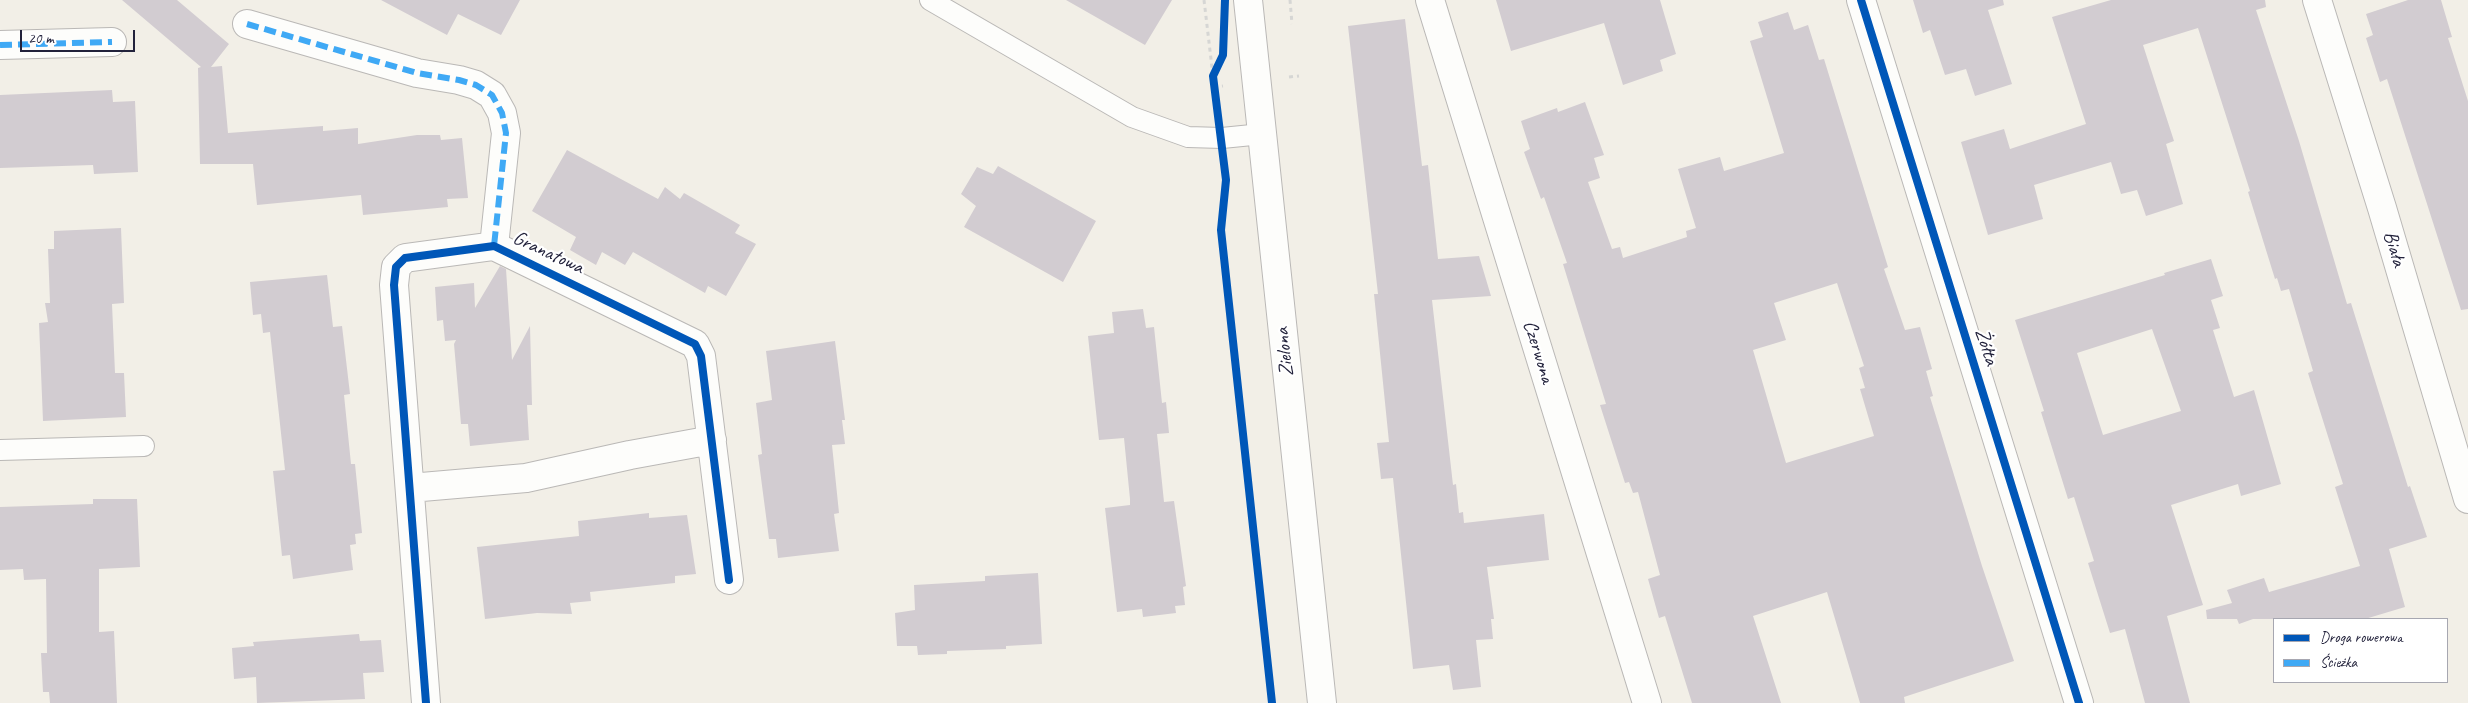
<!DOCTYPE html>
<html>
<head>
<meta charset="utf-8">
<style>
  body { margin:0 }
  #map { position:relative; width:2468px; height:703px; overflow:hidden; background:#f2efe7; font-family:Caveat,sans-serif }
  canvas { display:block }
  .legend { position:absolute; left:2273px; top:618px; width:175px; height:65px; box-sizing:border-box; background:#fff; border:1px solid #a7a7b1; margin:0; padding:6px 9px; list-style:none; font-size:15px; color:#22223b }
  .legend li { display:flex; align-items:center; gap:10px; height:25px }
  .legend b { width:25px; border:1px solid #a7a7b1 }
  .scale { position:absolute; left:20px; top:30px; width:115px; height:22px; box-sizing:border-box; border:2px solid #22223b; border-top:0; padding-left:6px; font-size:15px; line-height:18px; white-space:nowrap; color:#22223b; -webkit-text-stroke:4px #fff; paint-order:stroke }
</style>
</head>
<body>
<div id="map">
<canvas width="2468" height="703"></canvas>
<ul class="legend">
<li><b style="height:6px;background:#0057b8"></b>Droga rowerowa</li>
<li><b style="height:6px;background:#3fa9f5"></b>Ścieżka</li>
</ul>
<div class="scale">20 m</div>
</div>
<script>
const context = document.querySelector('canvas').getContext('2d');
context.lineJoin = 'round';
function fillPath(path, color) { context.fillStyle = color; context.fill(path, 'evenodd'); }
function trace(path, color, width, dash) { context.strokeStyle = color; context.lineWidth = width; context.lineCap = dash ? 'butt' : 'round'; context.setLineDash(dash || []); context.stroke(path); }
function write(font, color, halo, rows, align = 'center') {
  context.font = font + ' Caveat,sans-serif'; context.lineWidth = 4.5; context.setLineDash([]); context.textBaseline = 'middle'; context.strokeStyle = halo; context.fillStyle = color; for (const [text, x, y, turn = 0] of rows) {
    context.save(); context.translate(x, y); context.rotate((+turn || 0) * Math.PI / 180); context.textAlign = isNaN(turn) ? turn : align; if (halo) context.strokeText(text, 0, 0); context.fillText(text, 0, 0); context.restore();
  }
}
fillPath(new Path2D(`
  M 122,0 L 177,0 L 229,44 L 211,67 L 222,66 L 228,133 L 323,126 L 323,131 L 358,128 L 358,144 L 417,135 L 440,135 L 441,140 L 462,138 L 468,198 L 447,199 L 448,207 L 363,215 L 361,195 L 257,205 L 253,164 L 200,164 L 198,68 L 201,67 Z
  M 381,0 L 520,0 L 501,35 L 458,14 L 447,35 Z
  M 1066,0 L 1172,0 L 1145,45 Z
  M 1496,0 L 1660,0 L 1676,54 L 1660,60 L 1663,71 L 1623,85 L 1604,23 L 1511,51 Z
  M 1913,0 L 2003,0 L 2004,5 L 1988,10 L 2012,84 L 1975,96 L 1966,69 L 1945,75 L 1930,30 L 1923,33 Z
  M 2111,0 L 2265,0 L 2266,7 L 2256,10 L 2299,141 L 2347,304 L 2351,303 L 2408,487 L 2410,486 L 2427,537 L 2389,549 L 2405,607 L 2365,619 L 2253,619 L 2239,624 L 2237,619 L 2207,619 L 2206,610 L 2232,603 L 2227,590 L 2264,578 L 2269,592 L 2360,566 L 2335,487 L 2343,484 L 2308,373 L 2313,371 L 2289,289 L 2281,291 L 2277,278 L 2275,279 L 2248,192 L 2250,191 L 2198,28 L 2143,45 L 2174,141 L 2166,144 L 2183,204 L 2146,216 L 2137,190 L 2121,194 L 2111,162 L 2034,185 L 2043,219 L 1988,235 L 1961,142 L 2004,129 L 2010,149 L 2086,124 L 2052,17 Z
  M 2408,0 L 2441,0 L 2452,37 L 2448,38 L 2468,101 L 2468,309 L 2461,310 L 2387,79 L 2380,82 L 2366,38 L 2373,35 L 2366,14 Z
  M 1788,12 L 1794,30 L 1808,25 L 1819,60 L 1824,59 L 1888,267 L 1884,269 L 1905,330 L 1920,327 L 1932,369 L 1926,371 L 1933,396 L 1930,397 L 1982,566 L 2014,661 L 1904,697 L 1905,703 L 1860,703 L 1827,592 L 1753,616 L 1781,703 L 1692,703 L 1665,616 L 1659,618 L 1648,579 L 1660,575 L 1638,492 L 1633,493 L 1629,482 L 1625,483 L 1600,405 L 1606,404 L 1563,264 L 1567,263 L 1544,197 L 1541,199 L 1524,152 L 1530,149 L 1521,121 L 1557,108 L 1558,112 L 1585,102 L 1604,155 L 1594,158 L 1600,178 L 1588,182 L 1612,249 L 1620,247 L 1623,258 L 1687,237 L 1686,231 L 1696,228 L 1678,169 L 1720,157 L 1724,171 L 1784,153 L 1750,41 L 1763,37 L 1758,22 ZM 1837,283 L 1864,366 L 1859,368 L 1865,388 L 1860,389 L 1874,436 L 1786,463 L 1753,350 L 1786,340 L 1774,303 Z
  M 1405,19 L 1422,166 L 1428,165 L 1438,259 L 1479,256 L 1491,296 L 1432,300 L 1453,485 L 1456,484 L 1459,513 L 1463,512 L 1464,523 L 1544,514 L 1549,560 L 1487,567 L 1494,619 L 1491,619 L 1493,639 L 1476,640 L 1481,687 L 1453,690 L 1449,665 L 1413,669 L 1393,478 L 1381,479 L 1377,443 L 1389,442 L 1374,294 L 1378,294 L 1348,26 Z
  M 112,90 L 113,102 L 135,101 L 138,172 L 94,174 L 93,165 L 0,168 L 0,95 Z
  M 567,150 L 658,199 L 665,187 L 680,199 L 684,193 L 740,225 L 735,233 L 756,244 L 726,296 L 708,286 L 705,293 L 633,252 L 625,265 L 602,252 L 596,265 L 570,250 L 576,237 L 532,211 Z
  M 998,166 L 1096,221 L 1063,282 L 964,227 L 976,206 L 961,194 L 977,167 L 993,174 Z
  M 121,228 L 124,303 L 112,304 L 115,373 L 124,373 L 126,417 L 43,421 L 39,323 L 48,322 L 45,303 L 50,303 L 48,249 L 54,249 L 54,231 Z
  M 2211,259 L 2223,296 L 2211,300 L 2220,328 L 2213,330 L 2234,397 L 2254,390 L 2281,484 L 2241,496 L 2238,484 L 2171,505 L 2203,605 L 2167,616 L 2190,703 L 2145,703 L 2125,629 L 2110,633 L 2088,563 L 2094,561 L 2074,497 L 2068,499 L 2041,412 L 2044,411 L 2015,320 L 2165,275 L 2164,273 ZM 2152,329 L 2181,411 L 2103,435 L 2077,353 Z
  M 500,266 L 506,269 L 512,360 L 530,326 L 532,405 L 527,405 L 529,440 L 470,446 L 468,424 L 461,424 L 454,344 L 456,340 L 445,341 L 443,320 L 437,321 L 435,287 L 474,283 L 475,308 Z
  M 327,275 L 333,327 L 342,326 L 350,394 L 344,395 L 351,464 L 355,464 L 362,533 L 355,534 L 356,544 L 350,545 L 353,570 L 293,579 L 290,555 L 282,556 L 273,471 L 285,470 L 270,332 L 263,333 L 261,314 L 253,315 L 250,282 Z
  M 1143,309 L 1146,328 L 1154,327 L 1162,403 L 1166,402 L 1169,433 L 1157,434 L 1164,502 L 1174,501 L 1186,586 L 1183,587 L 1185,605 L 1175,606 L 1176,613 L 1143,617 L 1142,609 L 1117,612 L 1105,508 L 1130,505 L 1130,499 L 1124,438 L 1099,440 L 1088,336 L 1114,333 L 1112,312 Z
  M 835,341 L 845,420 L 842,420 L 845,444 L 832,445 L 839,513 L 834,514 L 839,551 L 778,558 L 776,539 L 769,539 L 758,455 L 762,454 L 756,403 L 772,400 L 766,351 Z
  M 93,499 L 137,499 L 140,567 L 99,569 L 99,632 L 114,631 L 117,703 L 50,703 L 49,692 L 43,692 L 41,653 L 47,653 L 46,579 L 24,580 L 23,569 L 0,570 L 0,507 L 93,504 Z
  M 649,513 L 649,518 L 687,515 L 696,574 L 675,576 L 675,583 L 590,592 L 591,601 L 570,603 L 572,614 L 537,613 L 485,619 L 477,547 L 579,536 L 578,521 Z
  M 1038,573 L 1042,644 L 1006,646 L 1006,649 L 947,651 L 947,654 L 918,655 L 917,646 L 897,646 L 895,613 L 915,610 L 914,585 L 985,581 L 985,576 Z
  M 359,634 L 360,641 L 381,640 L 384,672 L 363,673 L 365,699 L 257,703 L 256,677 L 234,679 L 232,648 L 254,646 L 253,642 Z`), '#d2ccd1');
const lane = new Path2D(`
  M 930,0 L 1132,117 L 1188,137 L 1222,138 L 1262,134
  M 0,450 L 144,446`);
const street = new Path2D(`
  M 1430,0 L 1647,703
  M 1861,0 L 2079,703
  M 2317,0 L 2382,208 L 2468,499
  M 247,24 L 417,73 L 459,80 L 476,85 L 492,95 L 502,113 L 506,133 L 494,246
  M 0,45 L 112,42
  M 410,488 L 526,478 L 630,455 L 712,440
  M 426,703 L 394,285 L 396,267 L 405,258 L 494,246 L 695,344 L 701,356 L 729,580`);
const secondary = new Path2D(`
  M 1248,0 L 1322,703`);
trace(lane, '#bab8b6', 22);
trace(street, '#bab8b6', 30);
trace(secondary, '#bab8b6', 30);
trace(new Path2D(`
  M 1204,0 L 1213,76
  M 1290,0 L 1292,24
  M 1289,77 L 1299,76
  M 1214,87 L 1223,86`), '#d6d6d4', 3, [4, 4]);
trace(lane, '#fdfdfb', 20);
trace(street, '#fdfdfb', 28);
trace(secondary, '#fdfdfb', 28);
trace(new Path2D(`
  M 247,24 L 417,73 L 459,80 L 476,85 L 492,95 L 502,113 L 506,133 L 494,246
  M 0,45 L 112,42`), '#3fa9f5', 6, [12, 6]);
trace(new Path2D(`
  M 1225,0 L 1223,55 L 1213,76 L 1226,180 L 1221,230 L 1272,703
  M 1861,0 L 2079,703
  M 426,703 L 394,285 L 396,267 L 405,258 L 494,246 L 695,344 L 701,356 L 729,580`), '#0057b8', 8);
write('20px', '#22223b', '#fff', [
  ["Biała",2394,249,74],
  ["Granatowa",548,253,25],
  ["Żółta",1986,347,73],
  ["Zielona",1285,352,-96],
  ["Czerwona",1538,352,73]
]);
</script>
</body>
</html>
